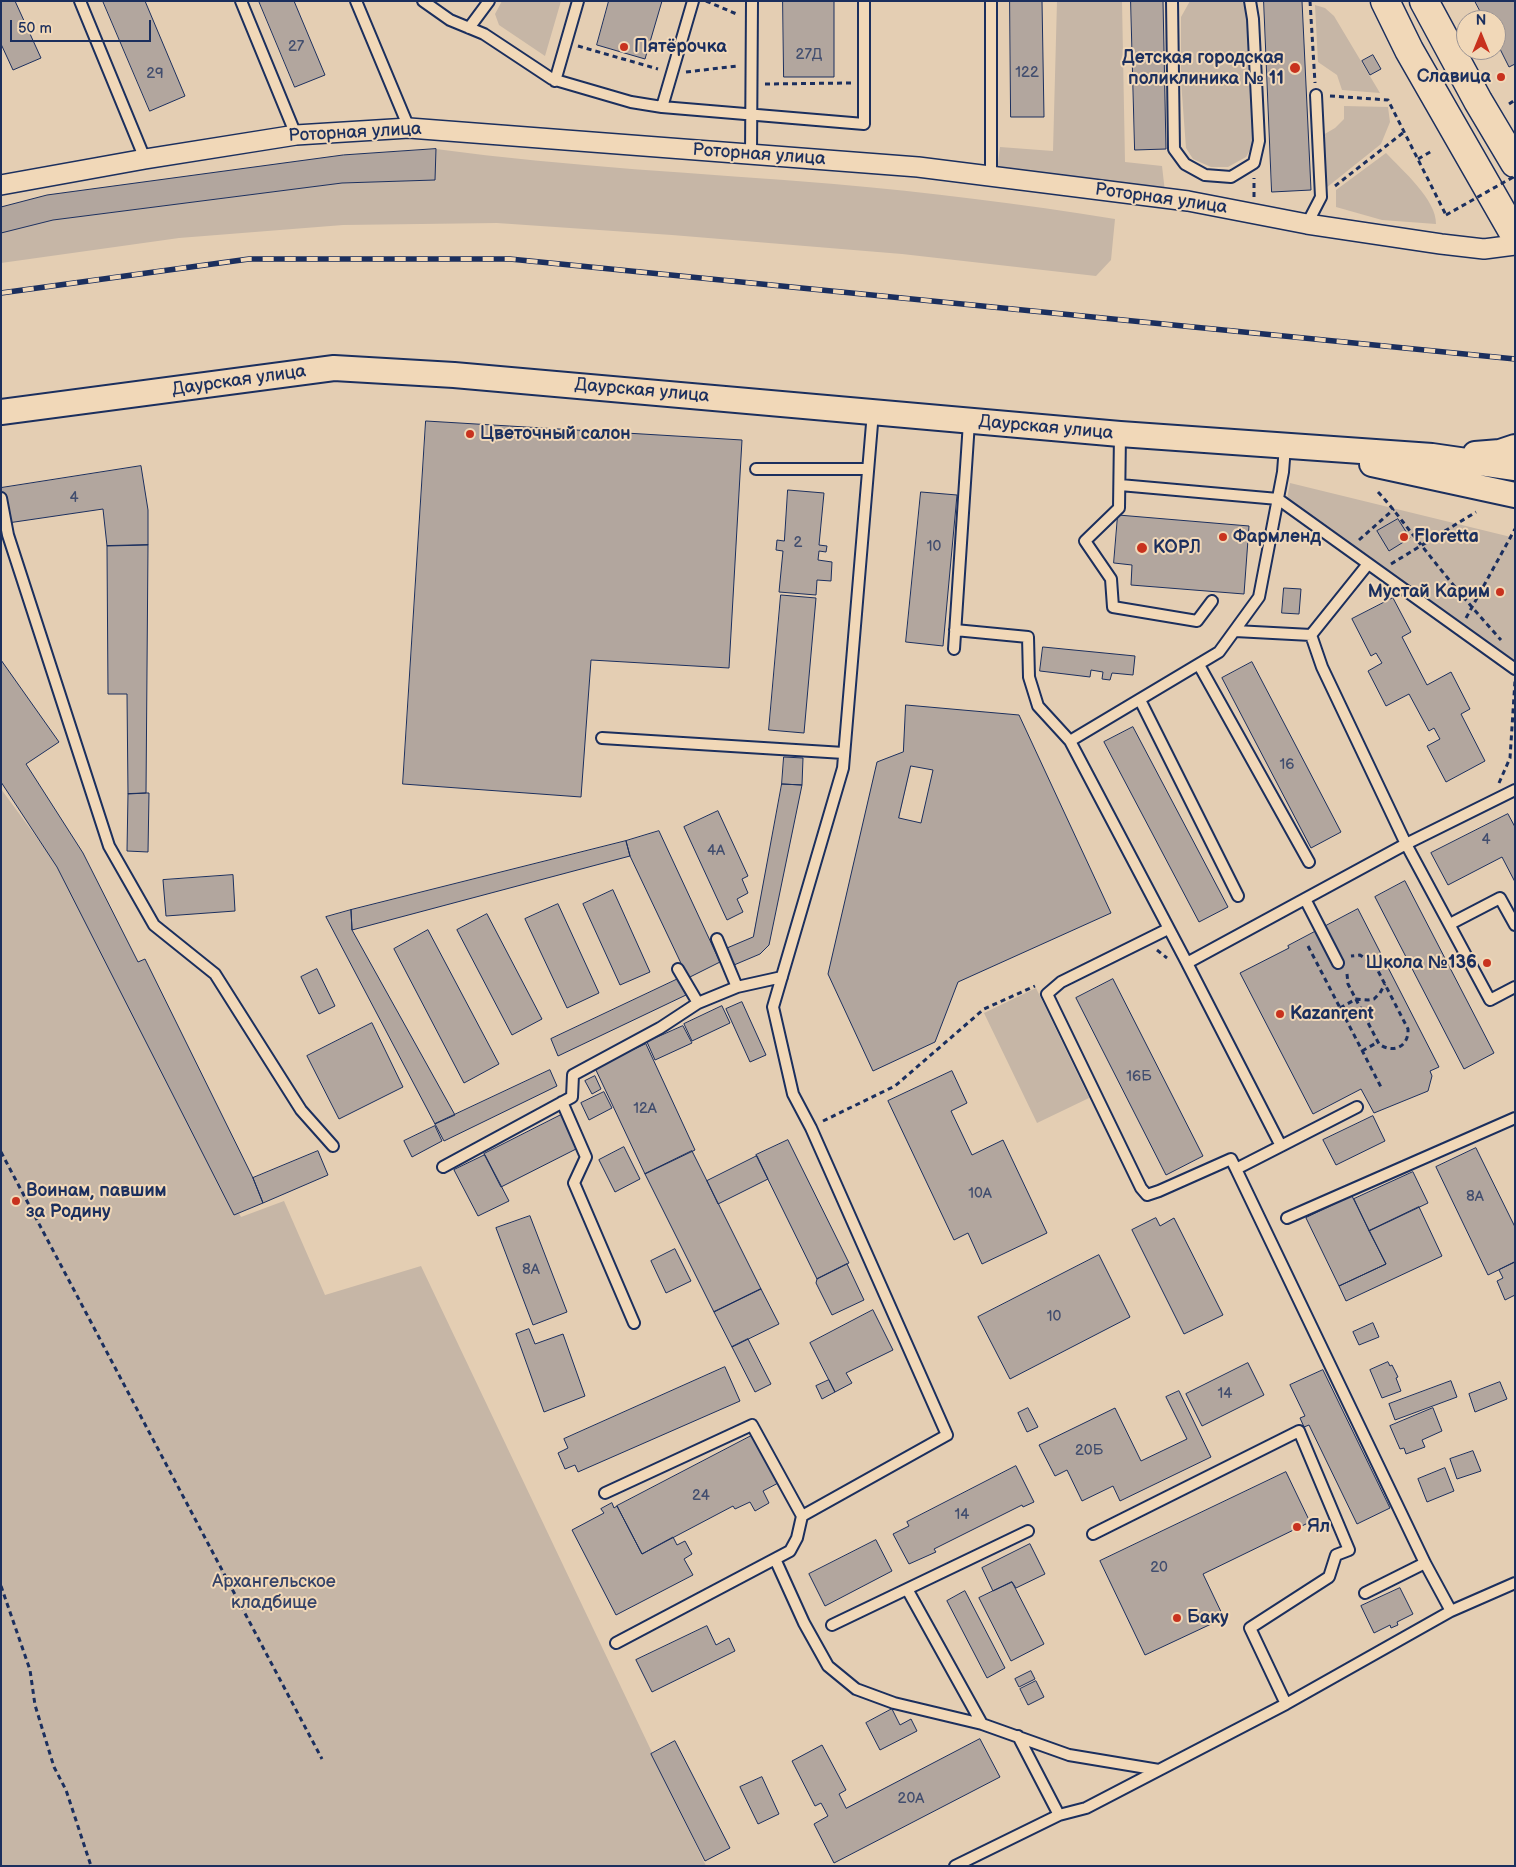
<!DOCTYPE html>
<html>
<head>
<meta charset="utf-8">
<style>
  body { margin:0 }
  #map { position:relative; width:1516px; height:1867px; overflow:hidden; background:#e4ceb3; font-family:"Balsamiq Sans",sans-serif }
  canvas { display:block }
  .frame { position:absolute; inset:0; border:2px solid #1b2f5e; pointer-events:none }
  .north { position:absolute; left:1456px; top:10px; width:50px; height:50px; box-sizing:border-box; background:#f1d8b8; border:1px solid #9b9494; border-radius:50%; rotate:0deg; font-size:14px; font-weight:700; line-height:20px; text-align:center; color:#1b2f5e }
  .north::after { content:''; display:block; margin:auto; width:18px; height:22px; background:#c8321e; clip-path:polygon(50% 0,100% 100%,50% 72%,0 100%) }
  .scale { position:absolute; left:10px; top:20px; width:141px; height:22px; box-sizing:border-box; border:2px solid #1b2f5e; border-top:0; padding-left:6px; font-size:15px; line-height:18px; white-space:nowrap; color:#1b2f5e; -webkit-text-stroke:4px #f1d8b8; paint-order:stroke }
</style>
</head>
<body>
<div id="map">
<canvas width="1516" height="1867"></canvas>
<div class="frame"></div>
<div class="north">N</div>
<div class="scale">50 m</div>
</div>
<script>
const context = document.querySelector('canvas').getContext('2d');
context.lineJoin = 'round';
function fillPath(path, color) { context.fillStyle = color; context.fill(path, 'evenodd'); }
function trace(path, color, width, dash) { context.strokeStyle = color; context.lineWidth = width; context.lineCap = dash ? 'butt' : 'round'; context.setLineDash(dash || []); context.stroke(path); }
function write(font, color, halo, rows, align = 'center') {
  context.font = font + ' "Balsamiq Sans",sans-serif'; context.lineWidth = 4; context.setLineDash([]); context.textBaseline = 'middle'; context.strokeStyle = halo; context.fillStyle = color; for (const [text, x, y, turn = 0] of rows) {
    context.save(); context.translate(x, y); context.rotate((+turn || 0) * Math.PI / 180); context.textAlign = isNaN(turn) ? turn : align; if (halo) context.strokeText(text, 0, 0); context.fillText(text, 0, 0); context.restore();
  }
}
fillPath(new Path2D(`
  M 502,1 L 561,1 L 545,56 L 499,25 L 495,14 Z
  M 1057,1 L 1122,1 L 1125,162 L 1162,166 L 1165,192 L 997,171 L 1000,147 L 1053,151 Z
  M 1190,1 L 1242,1 L 1250,20 L 1256,140 L 1246,157 L 1228,167 L 1211,167 L 1193,159 L 1186,148 L 1181,81 L 1181,17 Z
  M 1315,5 L 1325,8 L 1334,16 L 1380,93 L 1342,90 L 1337,75 L 1318,62 Z
  M 1344,106 L 1388,107 L 1390,122 L 1381,144 L 1326,188 L 1323,135 L 1335,128 L 1344,119 Z
  M 436,149 C 568,167 701,173 834,184 C 928,192 1022,204 1115,219 L 1111,260 L 1096,276 L 902,254 L 672,235 L 497,223 L 343,225 L 179,238 L 1,263 L 1,233 L 53,220 L 342,183 L 434,180 Z
  M 1386,153 C 1402,170 1437,200 1436,224 L 1382,220 L 1336,207 L 1336,190 Z
  M 1290,483 L 1515,538 L 1515,661 L 1287,499 Z
  M 1,789 L 54,861 L 241,1217 L 284,1201 L 325,1295 L 421,1266 L 706,1866 L 1,1866 Z
  M 1036,988 L 1089,1098 L 1037,1123 L 984,1013 Z`), '#c6b6a6');
const building = new Path2D(`
  M 1,1 L 15,1 L 41,58 L 13,70 L 1,44 Z
  M 103,1 L 145,1 L 185,96 L 150,111 Z
  M 259,1 L 294,1 L 325,75 L 295,87 Z
  M 609,1 L 662,1 L 645,59 L 597,45 Z
  M 783,1 L 834,1 L 834,77 L 784,77 Z
  M 1010,1 L 1042,1 L 1044,117 L 1011,117 Z
  M 1131,1 L 1163,1 L 1166,149 L 1135,150 Z
  M 1264,1 L 1302,1 L 1311,190 L 1272,192 Z
  M 1475,1 L 1515,1 L 1515,64 L 1509,67 L 1496,41 L 1496,20 L 1485,20 Z
  M 1373,55 L 1381,69 L 1370,75 L 1362,61 Z
  M 436,149 L 435,180 L 342,183 L 53,220 L 1,233 L 1,207 L 47,195 L 343,155 Z
  M 426,421 L 742,440 L 729,668 L 591,660 L 581,797 L 403,784 Z
  M 141,466 L 148,510 L 148,545 L 107,546 L 103,509 L 1,524 L 1,488 Z
  M 788,490 L 824,493 L 819,545 L 827,546 L 826,552 L 819,551 L 818,560 L 832,562 L 831,581 L 817,580 L 816,595 L 779,592 L 783,551 L 776,550 L 777,540 L 784,541 Z
  M 921,492 L 957,495 L 943,646 L 906,642 Z
  M 1118,515 L 1249,526 L 1244,594 L 1131,585 L 1132,565 L 1114,563 Z
  M 1398,519 L 1410,538 L 1389,551 L 1377,531 Z
  M 148,545 L 146,793 L 128,794 L 127,694 L 108,694 L 107,546 Z
  M 1284,588 L 1301,589 L 1299,614 L 1282,613 Z
  M 781,595 L 816,598 L 804,733 L 769,730 Z
  M 1393,598 L 1411,632 L 1402,637 L 1427,685 L 1451,672 L 1470,709 L 1461,714 L 1485,761 L 1446,782 L 1427,746 L 1440,739 L 1434,728 L 1429,731 L 1409,694 L 1386,706 L 1368,671 L 1382,663 L 1376,653 L 1371,656 L 1352,619 Z
  M 1043,647 L 1135,656 L 1133,675 L 1112,673 L 1110,680 L 1102,679 L 1103,672 L 1091,670 L 1090,677 L 1040,671 Z
  M 1,660 L 59,742 L 26,764 L 83,853 L 138,962 L 145,959 L 253,1178 L 263,1203 L 234,1215 L 57,867 L 1,782 Z
  M 1252,662 L 1341,832 L 1311,848 L 1222,678 Z
  M 906,705 L 1019,715 L 1111,913 L 958,982 L 935,1042 L 873,1071 L 828,974 L 877,762 L 903,752 Z
  M 1133,727 L 1228,907 L 1199,922 L 1104,742 Z
  M 784,757 L 803,758 L 802,785 L 782,784 Z
  M 911,766 L 933,770 L 921,823 L 899,818 Z
  M 782,784 L 802,785 L 769,945 L 760,954 L 734,965 L 727,948 L 753,937 Z
  M 146,793 L 149,793 L 148,852 L 127,851 L 128,794 Z
  M 718,811 L 748,876 L 742,879 L 748,893 L 737,899 L 743,912 L 727,920 L 684,827 Z
  M 1508,814 L 1515,827 L 1515,882 L 1502,857 L 1448,885 L 1431,853 Z
  M 659,831 L 720,962 L 688,978 L 630,856 L 626,841 Z
  M 626,841 L 630,856 L 352,930 L 351,910 Z
  M 233,875 L 235,911 L 166,916 L 163,880 Z
  M 1405,881 L 1494,1053 L 1464,1069 L 1375,897 Z
  M 613,890 L 650,972 L 620,985 L 583,904 Z
  M 558,904 L 599,993 L 567,1008 L 525,919 Z
  M 1358,909 L 1439,1067 L 1430,1071 L 1432,1076 L 1428,1091 L 1374,1113 L 1361,1089 L 1313,1114 L 1240,973 L 1289,948 L 1288,946 Z
  M 351,910 L 352,930 L 455,1115 L 435,1124 L 326,917 Z
  M 487,914 L 542,1019 L 512,1035 L 457,930 Z
  M 428,930 L 499,1064 L 464,1083 L 394,949 Z
  M 317,969 L 335,1006 L 319,1014 L 301,977 Z
  M 678,979 L 686,995 L 558,1056 L 551,1039 Z
  M 1113,979 L 1203,1156 L 1166,1175 L 1076,998 Z
  M 742,1002 L 766,1055 L 750,1062 L 726,1009 Z
  M 722,1006 L 730,1023 L 692,1041 L 684,1024 Z
  M 372,1023 L 403,1087 L 339,1119 L 307,1056 Z
  M 683,1026 L 692,1043 L 655,1060 L 647,1042 Z
  M 646,1044 L 695,1150 L 645,1174 L 595,1068 Z
  M 550,1070 L 557,1086 L 444,1141 L 435,1124 Z
  M 952,1071 L 967,1103 L 951,1111 L 972,1155 L 1003,1140 L 1047,1233 L 982,1264 L 968,1233 L 954,1240 L 888,1101 Z
  M 595,1076 L 601,1089 L 592,1094 L 585,1081 Z
  M 604,1092 L 612,1108 L 589,1120 L 581,1103 Z
  M 563,1114 L 580,1147 L 501,1187 L 484,1154 Z
  M 1373,1116 L 1385,1141 L 1336,1165 L 1323,1140 Z
  M 435,1126 L 442,1141 L 412,1157 L 404,1141 Z
  M 788,1140 L 849,1263 L 817,1279 L 756,1155 Z
  M 624,1147 L 640,1179 L 615,1192 L 599,1160 Z
  M 1476,1148 L 1515,1227 L 1515,1262 L 1488,1275 L 1436,1167 Z
  M 318,1151 L 328,1175 L 263,1203 L 253,1178 Z
  M 692,1151 L 761,1289 L 714,1312 L 645,1174 Z
  M 485,1155 L 509,1201 L 478,1216 L 454,1170 Z
  M 757,1156 L 768,1179 L 718,1204 L 707,1181 Z
  M 1413,1172 L 1428,1203 L 1369,1231 L 1354,1199 Z
  M 1352,1196 L 1386,1264 L 1339,1286 L 1306,1218 Z
  M 1419,1207 L 1442,1256 L 1346,1301 L 1339,1286 L 1386,1264 L 1369,1231 Z
  M 530,1216 L 567,1312 L 533,1325 L 496,1228 Z
  M 1156,1218 L 1160,1226 L 1174,1218 L 1223,1315 L 1184,1334 L 1132,1230 Z
  M 675,1249 L 691,1281 L 666,1293 L 651,1261 Z
  M 1099,1255 L 1130,1317 L 1010,1379 L 978,1317 Z
  M 1515,1262 L 1515,1295 L 1505,1300 L 1497,1281 L 1503,1278 L 1499,1270 Z
  M 847,1264 L 864,1300 L 832,1315 L 816,1283 L 817,1279 Z
  M 761,1289 L 779,1324 L 732,1347 L 714,1312 Z
  M 873,1310 L 893,1350 L 846,1373 L 852,1383 L 835,1392 L 810,1343 Z
  M 1373,1323 L 1379,1337 L 1359,1345 L 1353,1332 Z
  M 529,1329 L 535,1344 L 563,1334 L 585,1396 L 544,1412 L 516,1334 Z
  M 748,1339 L 771,1384 L 755,1392 L 732,1347 Z
  M 1388,1362 L 1390,1366 L 1392,1365 L 1398,1377 L 1396,1378 L 1401,1391 L 1382,1398 L 1370,1370 Z
  M 1248,1363 L 1264,1395 L 1202,1426 L 1186,1394 Z
  M 725,1367 L 740,1401 L 578,1472 L 575,1465 L 565,1469 L 558,1453 L 568,1448 L 564,1439 Z
  M 1323,1370 L 1390,1508 L 1357,1524 L 1309,1425 L 1304,1427 L 1300,1418 L 1305,1416 L 1290,1385 Z
  M 829,1380 L 835,1392 L 822,1399 L 816,1386 Z
  M 1451,1381 L 1457,1397 L 1395,1420 L 1389,1404 Z
  M 1500,1382 L 1507,1399 L 1475,1412 L 1469,1394 Z
  M 1179,1391 L 1211,1457 L 1120,1501 L 1113,1486 L 1082,1501 L 1067,1470 L 1055,1476 L 1039,1445 L 1115,1408 L 1141,1461 L 1187,1439 L 1166,1397 Z
  M 1028,1408 L 1038,1427 L 1027,1432 L 1018,1413 Z
  M 1433,1408 L 1442,1431 L 1422,1440 L 1425,1447 L 1406,1454 L 1404,1448 L 1400,1449 L 1390,1426 Z
  M 755,1434 L 780,1482 L 763,1491 L 769,1503 L 755,1511 L 750,1502 L 735,1509 L 733,1506 L 642,1554 L 617,1506 Z
  M 1473,1451 L 1481,1471 L 1457,1479 L 1450,1459 Z
  M 1016,1466 L 1034,1502 L 1023,1507 L 1022,1505 L 934,1549 L 936,1552 L 909,1564 L 893,1534 L 909,1526 L 907,1522 Z
  M 1445,1468 L 1454,1491 L 1427,1502 L 1418,1479 Z
  M 1286,1472 L 1310,1522 L 1203,1574 L 1224,1618 L 1145,1655 L 1100,1561 Z
  M 612,1503 L 614,1508 L 617,1506 L 642,1554 L 673,1537 L 677,1545 L 685,1541 L 692,1554 L 684,1559 L 693,1575 L 616,1615 L 572,1530 L 604,1513 L 601,1509 Z
  M 876,1540 L 892,1571 L 825,1606 L 809,1574 Z
  M 1030,1544 L 1045,1574 L 1016,1588 L 1012,1582 L 993,1591 L 982,1568 Z
  M 1012,1582 L 1044,1644 L 1011,1661 L 979,1598 Z
  M 1400,1588 L 1413,1614 L 1397,1622 L 1398,1625 L 1391,1628 L 1390,1625 L 1374,1633 L 1361,1606 Z
  M 965,1591 L 1005,1668 L 987,1678 L 947,1601 Z
  M 707,1626 L 716,1645 L 729,1638 L 735,1651 L 652,1692 L 636,1660 Z
  M 1031,1671 L 1035,1679 L 1019,1687 L 1015,1679 Z
  M 1036,1681 L 1044,1697 L 1028,1705 L 1020,1689 Z
  M 892,1709 L 900,1725 L 911,1719 L 917,1731 L 880,1750 L 866,1723 Z
  M 980,1739 L 1000,1777 L 834,1863 L 814,1824 L 828,1816 L 821,1803 L 815,1806 L 792,1761 L 822,1745 L 846,1790 L 839,1794 L 846,1808 Z
  M 675,1741 L 730,1848 L 705,1861 L 651,1754 Z
  M 762,1777 L 779,1814 L 758,1824 L 740,1787 Z`);
fillPath(building, '#b2a69e');
trace(building, '#1b2f5e', 1);
const service = new Path2D(`
  M 80,1 L 145,159
  M 241,1 L 296,135
  M 356,1 L 409,128
  M 423,1 L 450,20 L 484,34 L 552,79 L 631,102 L 662,107 L 864,124 L 864,1
  M 1172,1 L 1174,149 L 1185,164 L 1205,175 L 1231,177 L 1254,163 L 1259,141 L 1253,19 L 1250,1
  M 469,28 L 489,1
  M 555,81 L 578,1
  M 662,107 L 693,1
  M 751,154 L 752,1
  M 991,176 L 991,1
  M 1307,224 L 1321,197 L 1316,95
  M 1120,434 L 1119,508 L 1085,541 L 1111,579 L 1113,607 L 1197,621 L 1212,601
  M 756,469 L 868,469
  M 1120,485 L 1278,499 L 1515,669
  M 1,498 L 8,535 L 109,846 L 154,925 L 215,974 L 301,1110 L 333,1146
  M 955,630 L 1028,637 L 1029,677 L 1038,706 L 1070,741
  M 1235,631 L 1311,635 L 1322,667 L 1406,844 L 1490,1000 L 1515,987
  M 1311,635 L 1368,564
  M 954,649 L 969,422
  M 1199,665 L 1309,862
  M 1140,700 L 1238,896
  M 602,738 L 844,753
  M 1515,790 L 1406,844 L 1187,963 L 1281,1146 L 1236,1169 L 1425,1563 L 1451,1611 L 1515,1583
  M 1305,899 L 1338,963
  M 1450,924 L 1500,898 L 1515,925
  M 1168,929 L 1061,982 L 1047,994 L 1141,1188 L 1147,1195 L 1159,1191 L 1231,1159 L 1236,1169
  M 717,939 L 737,987
  M 1187,963 L 1070,741 L 1219,652 L 1259,597 L 1283,472 L 1285,446
  M 678,969 L 698,1003
  M 562,1102 L 586,1157 L 574,1183 L 634,1323
  M 1281,1146 L 1357,1107
  M 443,1167 L 572,1097 L 573,1075 L 660,1028 L 698,1003 L 737,987 L 782,977
  M 1287,1218 L 1515,1118
  M 605,1493 L 752,1425 L 802,1516 L 797,1538 L 790,1551 L 616,1643
  M 802,1516 L 947,1435 L 811,1128 L 793,1094 L 773,1007 L 843,768 L 873,412
  M 1093,1534 L 1299,1431 L 1349,1550 L 1336,1555 L 1329,1577 L 1250,1628 L 1286,1704
  M 775,1559 L 804,1623 L 828,1666 L 856,1689 L 894,1703 L 982,1724 L 1069,1755 L 1159,1770
  M 907,1589 L 982,1724
  M 1365,1593 L 1425,1563
  M 832,1625 L 1028,1531
  M 1018,1736 L 1059,1815
  M 955,1866 L 1059,1815 L 1086,1808 L 1286,1704 L 1451,1611`);
const minor = new Path2D(`
  M 1,185 L 145,159 L 296,135 L 409,128 L 918,167 L 1188,201 L 1307,224 L 1441,244 L 1484,249 L 1515,245`);
const tertiary = new Path2D(`
  M 1,412 L 334,368 L 454,375 L 1120,434 L 1432,456 L 1515,468
  M 1475,454 L 1500,452 L 1515,447
  M 1372,464 L 1515,495`);
const primary = new Path2D(`
  M 1385,1 L 1409,50 L 1515,235
  M 1424,1 L 1478,101 L 1515,163`);
trace(service, '#1b2f5e', 14);
trace(minor, '#1b2f5e', 22);
trace(tertiary, '#1b2f5e', 28);
trace(primary, '#1b2f5e', 31);
trace(new Path2D(`
  M 706,1 L 739,15
  M 1310,1 L 1315,83
  M 578,46 L 658,69
  M 686,72 L 737,66
  M 765,84 L 851,83
  M 1330,96 L 1388,100 L 1446,215
  M 1509,104 L 1515,100
  M 1418,159 L 1432,151
  M 1335,186 L 1404,132
  M 1254,197 L 1254,178
  M 1378,492 C 1394,509 1407,528 1422,546 C 1447,578 1473,609 1501,640
  M 1359,540 L 1394,509
  M 1391,564 L 1476,512
  M 1466,618 L 1515,529
  M 1499,783 L 1510,758 L 1515,681
  M 1308,946 L 1382,1089
  M 1157,950 L 1167,958
  M 1347,974 L 1348,984 L 1379,1044 C 1393,1054 1409,1047 1408,1029 L 1375,965 L 1360,955 L 1351,956
  M 1340,1008 L 1356,999 L 1368,1000 L 1374,999 L 1380,993 L 1385,984
  M 1362,1051 L 1378,1042
  M 823,1121 L 895,1086 L 984,1009 L 1035,986
  M 1,1152 L 322,1759
  M 1,1586 L 30,1670 L 35,1705 L 54,1767 L 66,1790 L 91,1866`), '#1b2f5e', 3, [5, 4]);
trace(service, '#f1d8b8', 10);
trace(minor, '#f1d8b8', 19);
trace(tertiary, '#f1d8b8', 24);
trace(primary, '#f1d8b8', 28);
const rail = new Path2D(`
  M 1,293 L 249,259 L 510,259 L 1515,359`);
trace(rail, '#1b2f5e', 5.5);
trace(rail, '#f1d8b8', 4, [11]);
trace(new Path2D(`
  M 1446,215 L 1515,176`), '#1b2f5e', 3, [5, 4]);
for (const [x, y, r, color] of [
  [624,47,5,"#c8321e"],
  [1295,68,6,"#c8321e"],
  [1501,77,5,"#c8321e"],
  [470,434,5,"#c8321e"],
  [1223,537,5,"#c8321e"],
  [1404,537,5,"#c8321e"],
  [1142,548,6,"#c8321e"],
  [1500,592,5,"#c8321e"],
  [1487,963,5,"#c8321e"],
  [1280,1014,5,"#c8321e"],
  [16,1201,5,"#c8321e"],
  [1297,1527,5,"#c8321e"],
  [1177,1618,5,"#c8321e"]
]) { const dot = new Path2D(); dot.arc(x, y, r, 0, 2 * Math.PI); context.fillStyle = color; context.fill(dot); trace(dot, '#f1d8b8', 2); }
write('15px', '#414d6e', null, [
  ["27",296,47],
  ["27Д",809,55],
  ["122",1027,73],
  ["29",155,74],
  ["4",74,498],
  ["2",798,543],
  ["10",934,547],
  ["16",1287,765],
  ["4",1486,840],
  ["4А",716,851],
  ["16Б",1139,1077],
  ["12А",645,1109],
  ["10А",980,1194],
  ["8А",1475,1197],
  ["8А",531,1270],
  ["10",1054,1317],
  ["14",1225,1394],
  ["20Б",1089,1451],
  ["24",701,1496],
  ["14",962,1515],
  ["20",1159,1568],
  ["20А",911,1799]
]);
write('bold 18px', '#1b2f5e', '#f1d8b8', [
  ["Пятёрочка",634,47],
  ["Детская городская",1284,58,"right"],
  ["поликлиника № 11",1284,79,"right"],
  ["Славица",1491,77,"right"],
  ["Цветочный салон",480,434],
  ["Фармленд",1233,537],
  ["Floretta",1414,537],
  ["КОРЛ",1153,548],
  ["Мустай Карим",1490,592,"right"],
  ["Школа №136",1477,963,"right"],
  ["Kazanrent",1290,1014],
  ["Воинам, павшим",26,1191],
  ["за Родину",26,1212],
  ["Ял",1307,1527],
  ["Баку",1187,1618]
], 'left');
write('18px', '#1b2f5e', '#f1d8b8', [
  ["Роторная улица",355,133,-3],
  ["Роторная улица",759,155,4],
  ["Роторная улица",1161,199,8],
  ["Даурская улица",239,381,-8],
  ["Даурская улица",642,391,5],
  ["Даурская улица",1046,428,5]
]);
write('18px', '#354369', '#f1d8b8', [
  ["Архангельское",274,1582],
  ["кладбище",274,1603]
]);
</script>
</body>
</html>
